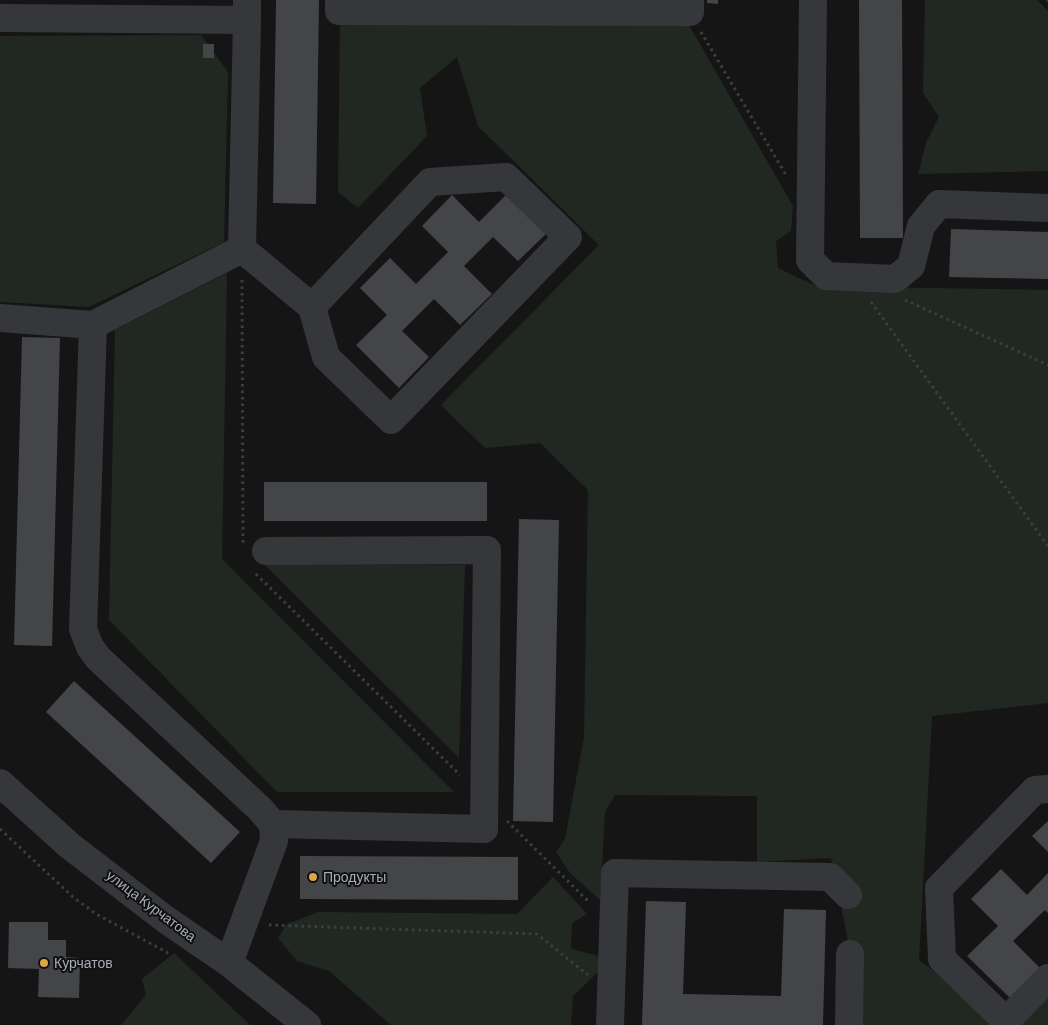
<!DOCTYPE html>
<html>
<head>
<meta charset="utf-8">
<style>
  body { margin:0 }
  canvas { display:block; background:#151516 }
</style>
</head>
<body>
<canvas width="1048" height="1025"></canvas>
<script>
const context = document.querySelector('canvas').getContext('2d');
context.lineJoin = 'round';
function fillPath(path, color) { context.fillStyle = color; context.fill(path, 'evenodd'); }
function trace(path, color, width, dash) { context.strokeStyle = color; context.lineWidth = width; context.lineCap = dash ? 'butt' : 'round'; context.setLineDash(dash || []); context.stroke(path); }
function write(font, color, halo, rows, align = 'center') {
  context.font = font + ' Barlow,sans-serif'; context.lineWidth = 4; context.setLineDash([]); context.textBaseline = 'middle'; context.strokeStyle = halo; context.fillStyle = color; for (const [text, x, y, turn = 0] of rows) {
    context.save(); context.translate(x, y); context.rotate((+turn || 0) * Math.PI / 180); context.textAlign = isNaN(turn) ? turn : align; if (halo) context.strokeText(text, 0, 0); context.fillText(text, 0, 0); context.restore();
  }
}
fillPath(new Path2D(`
  M 925,0 L 1037,0 L 1048,11 L 1048,171 L 918,174 L 926,143 L 939,117 L 923,93 Z
  M 686,20 L 793,206 L 791,231 L 776,241 L 778,268 L 816,286 L 1048,290 L 1048,703 L 932,716 L 919,960 L 1007,1025 L 856,1025 L 856,979 L 831,858 L 757,862 L 757,796 L 615,795 L 605,812 L 600,900 L 570,873 L 556,852 L 565,839 L 584,737 L 588,490 L 540,443 L 485,448 L 441,405 L 599,245 L 478,126 L 457,57 L 420,88 L 427,136 L 358,208 L 338,192 L 340,21 Z
  M 201,35 L 228,72 L 224,242 L 89,307 L 0,302 L 0,36 Z
  M 227,273 L 222,559 L 454,792 L 277,792 L 109,620 L 115,330 Z
  M 264,564 L 465,565 L 459,758 Z
  M 553,877 L 587,914 L 572,923 L 571,949 L 599,956 L 599,971 L 573,996 L 571,1025 L 391,1025 L 329,971 L 297,961 L 278,938 L 287,924 L 318,912 L 517,914 Z
  M 174,953 L 250,1025 L 121,1025 L 146,995 L 142,979 Z
  M 1048,987 L 1048,1025 L 1009,1025 Z`), '#212822');
fillPath(new Path2D(`
  M 276,0 L 319,0 L 316,204 L 273,203 Z
  M 707,0 L 718,0 L 718,4 L 707,3 Z
  M 859,0 L 902,0 L 903,238 L 860,238 Z
  M 203,44 L 214,44 L 214,58 L 203,58 Z
  M 509,192 L 548,232 L 518,261 L 493,237 L 464,266 L 492,294 L 460,325 L 434,299 L 402,331 L 429,357 L 399,388 L 356,345 L 387,315 L 360,288 L 390,258 L 416,284 L 448,252 L 422,226 L 452,195 L 479,222 Z
  M 951,229 L 1048,232 L 1048,279 L 949,277 Z
  M 22,337 L 60,338 L 52,646 L 14,645 Z
  M 264,482 L 487,482 L 487,521 L 264,521 Z
  M 519,519 L 559,520 L 553,822 L 513,821 Z
  M 74,681 L 240,832 L 211,863 L 46,712 Z
  M 1048,821 L 1048,852 L 1032,836 Z
  M 300,856 L 518,857 L 518,900 L 300,899 Z
  M 1001,869 L 1027,895 L 1048,873 L 1048,913 L 1045,910 L 1013,941 L 1040,968 L 1010,998 L 967,956 L 998,926 L 971,899 Z
  M 646,901 L 686,902 L 683,994 L 781,996 L 784,909 L 826,910 L 823,1025 L 642,1025 Z
  M 9,922 L 48,922 L 48,940 L 66,940 L 66,957 L 80,958 L 79,998 L 38,997 L 39,969 L 8,968 Z`), '#444549');
trace(new Path2D(`
  M 1047,0 L 1048,1
  M 701,32 L 786,175
  M 242,280 L 243,543
  M 905,300 L 1048,365
  M 871,302 L 1048,546
  M 256,574 L 460,775
  M 507,821 L 590,903
  M 0,829 L 73,897 L 96,914 L 170,954
  M 269,925 L 537,934 L 588,975`), '#3c3e42', 3, [2.5, 4]);
trace(new Path2D(`
  M 339,0 L 339,11 L 690,12 L 690,0
  M 813,0 L 810,260 L 826,276 L 895,279 L 911,266 L 921,226 L 939,204 L 1048,208
  M 0,18 L 247,20 L 247,0
  M 247,20 L 242,249 L 312,307 L 326,357 L 391,420 L 568,237 L 506,177 L 430,182 L 312,307
  M 0,318 L 93,325 L 83,629 L 90,647 L 98,658 L 260,809 L 273,824 L 274,841 L 229,963
  M 93,325 L 242,249
  M 266,551 L 487,550 L 484,829 L 273,824
  M 0,783 L 70,846 L 165,919 L 229,963 L 307,1025
  M 1048,789 L 1035,790 L 939,888 L 942,959 L 1006,1021 L 1048,978
  M 610,1025 L 615,873 L 830,877 L 848,895
  M 849,1025 L 850,954`), '#36373b', 28);
for (const [x, y, r, color] of [
  [313,877,5,"#dea745"],
  [44,963,5,"#dea745"]
]) { const dot = new Path2D(); dot.arc(x, y, r, 0, 2 * Math.PI); context.fillStyle = color; context.fill(dot); trace(dot, '#101011', 2); }
write('14px', '#a8acb5', '#101011', [
  ["Продукты",323,877],
  ["Курчатов",54,963]
], 'left');
write('14px', '#a8acb5', '#101011', [
  ["улица Курчатова",151,906,37]
]);
</script>
</body>
</html>
